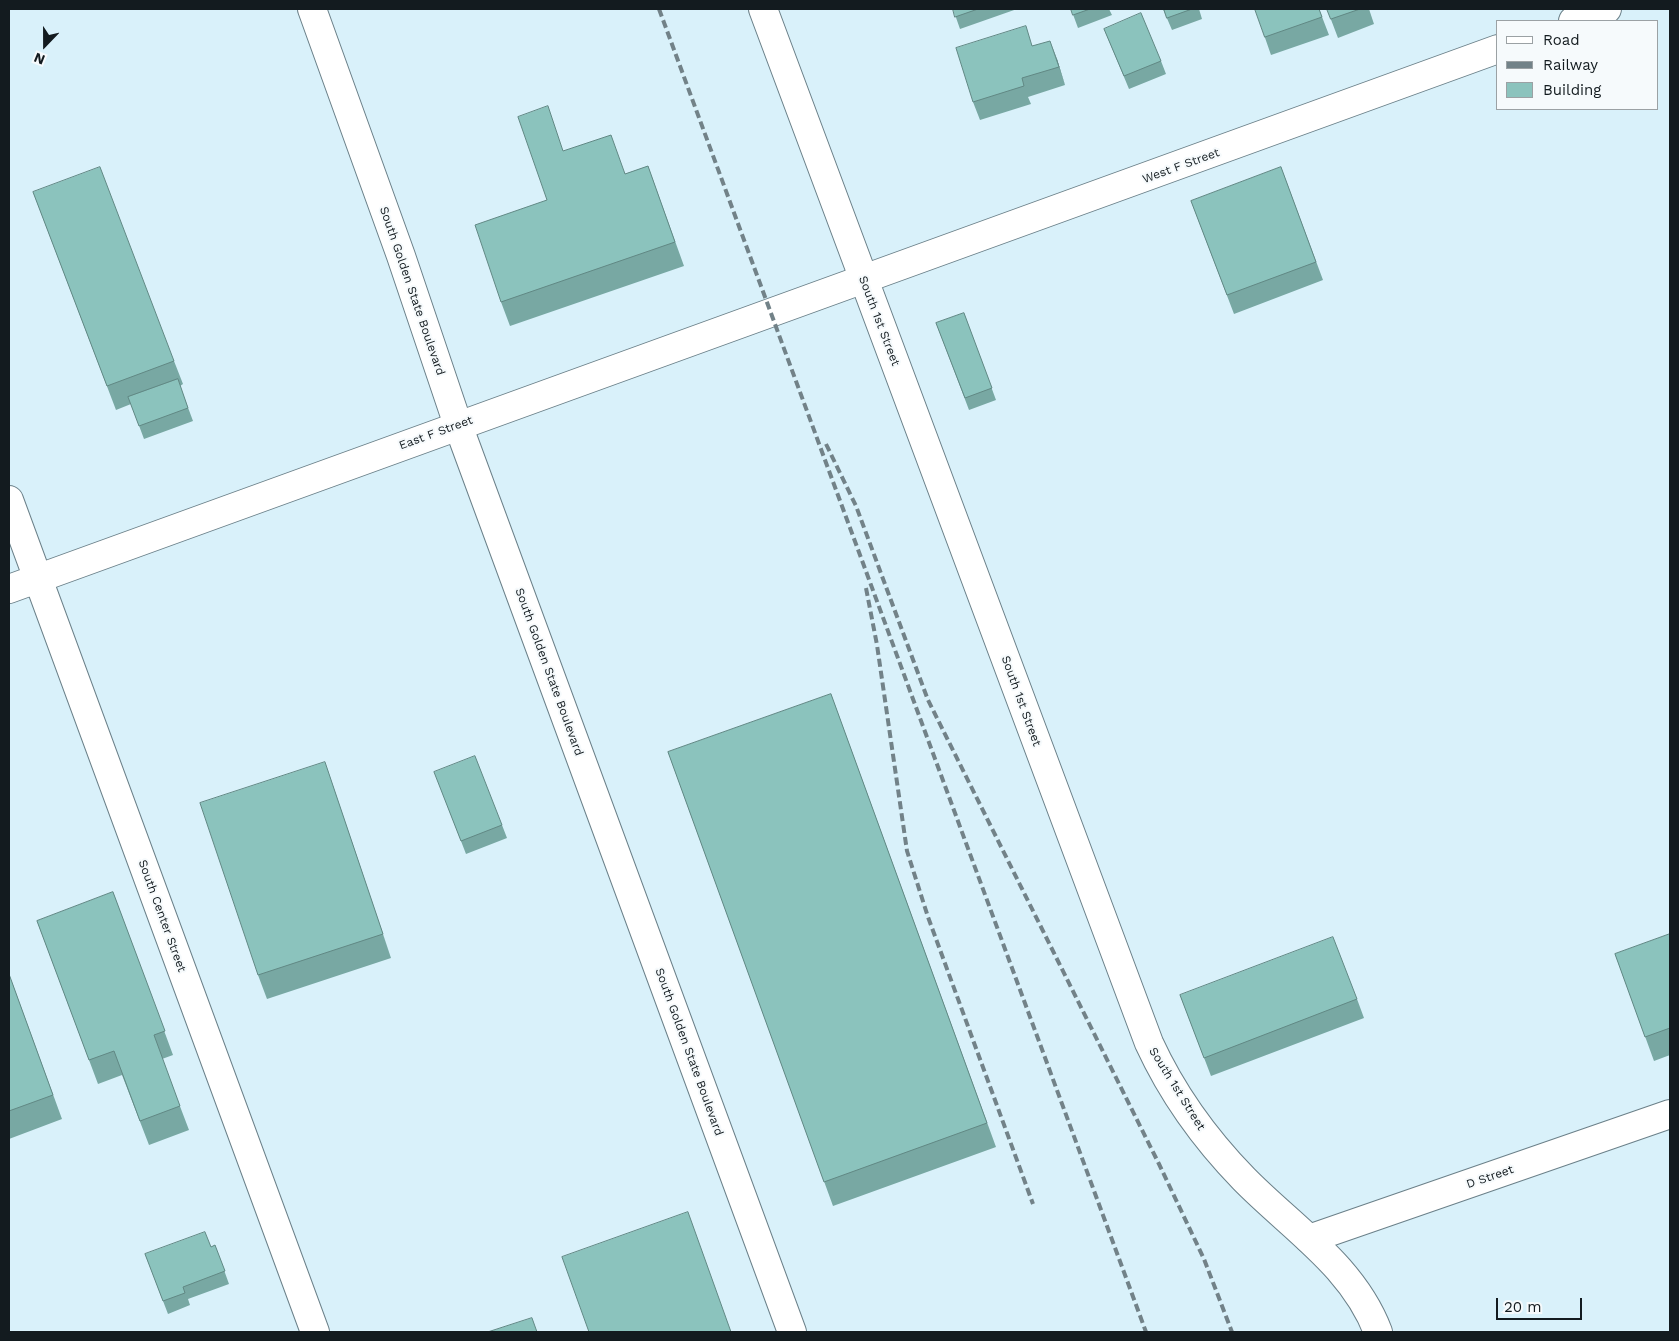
<!DOCTYPE html>
<html>
<head>
<meta charset="utf-8">
<style>
  body { margin:0 }
  #map { position:relative; width:1679px; height:1341px; overflow:hidden; background:#d9f1fa; font-family:"Work Sans",sans-serif }
  canvas { display:block }
  .frame { position:absolute; inset:0; border:10px solid #131b1f; pointer-events:none }
  .legend { position:absolute; left:1496px; top:20px; width:162px; height:90px; box-sizing:border-box; background:#f6fafc; border:1px solid #9ba1a4; margin:0; padding:6px 9px; list-style:none; font-size:15px; color:#131b1f }
  .legend li { display:flex; align-items:center; gap:10px; height:25px }
  .legend b { width:25px; border:1px solid #9ba1a4 }
  .north { position:absolute; left:20px; top:20px; width:50px; height:50px; -webkit-text-stroke:4px #f6fafc; paint-order:stroke; rotate:202deg; font-size:14px; font-weight:700; line-height:20px; text-align:center; color:#131b1f }
  .north::after { content:''; display:block; margin:auto; width:18px; height:22px; background:#131b1f; clip-path:polygon(50% 0,100% 100%,50% 72%,0 100%) }
  .scale { position:absolute; left:1496px; top:1298px; width:86px; height:22px; box-sizing:border-box; border:2px solid #131b1f; border-top:0; padding-left:6px; font-size:15px; line-height:18px; white-space:nowrap; color:#131b1f; -webkit-text-stroke:4px #f6fafc; paint-order:stroke }
</style>
</head>
<body>
<div id="map">
<canvas width="1679" height="1341"></canvas>
<div class="frame"></div>
<ul class="legend">
<li><b style="height:6px;background:#fff"></b>Road</li>
<li><b style="height:6px;background:#728288"></b>Railway</li>
<li><b style="height:14px;background:#8bc3bd"></b>Building</li>
</ul>
<div class="north">N</div>
<div class="scale">20 m</div>
</div>
<script>
const context = document.querySelector('canvas').getContext('2d');
context.lineJoin = 'round';
function trace(path, color, width, dash) { context.strokeStyle = color; context.lineWidth = width; context.lineCap = dash ? 'butt' : 'round'; context.setLineDash(dash || []); context.stroke(path); }
function fillPath(path, color) { context.fillStyle = color; context.fill(path, 'evenodd'); }
function write(font, color, halo, rows, align = 'center') {
  context.font = font + ' "Work Sans",sans-serif'; context.lineWidth = 4; context.setLineDash([]); context.textBaseline = 'middle'; context.strokeStyle = halo; context.fillStyle = color; for (const [text, x, y, turn = 0] of rows) {
    context.save(); context.translate(x, y); context.rotate((+turn || 0) * Math.PI / 180); context.textAlign = isNaN(turn) ? turn : align; if (halo) context.strokeText(text, 0, 0); context.fillText(text, 0, 0); context.restore();
  }
}
const minor = new Path2D(`
  M 1573,21 L 1607,9
  M 9,500 L 315,1332
  M 9,589 L 1498,49
  M 1309,1239 L 1670,1114`);
const tertiary = new Path2D(`
  M 763,9 L 1149,1043 C 1172,1093 1205,1139 1244,1179 C 1292,1228 1353,1266 1378,1332`);
const secondary = new Path2D(`
  M 312,9 L 401,256 L 458,425 L 792,1332`);
trace(minor, '#6b8089', 30);
trace(tertiary, '#6b8089', 30);
trace(secondary, '#6b8089', 30);
trace(minor, '#fff', 28);
trace(tertiary, '#fff', 28);
trace(secondary, '#fff', 28);
trace(new Path2D(`
  M 659,9 L 1146,1332
  M 826,444 L 856,506 L 928,700 L 1159,1164 L 1204,1259 L 1232,1332
  M 866,588 L 877,645 L 907,851 L 928,917 L 1033,1204`), '#728288', 4, [8, 4]);
fillPath(new Path2D(`
  M 953,9 L 1017,9 L 960,29 Z
  M 1071,9 L 1109,9 L 1112,15 L 1078,28 Z
  M 1163,9 L 1199,9 L 1202,19 L 1172,30 Z
  M 1255,9 L 1319,9 L 1329,35 L 1271,55 Z
  M 1327,9 L 1369,9 L 1374,24 L 1338,38 Z
  M 1104,29 L 1161,61 L 1166,74 L 1129,89 Z
  M 1057,59 L 1065,85 L 1028,97 L 1031,104 L 980,120 L 973,102 Z
  M 564,151 L 625,174 L 648,166 L 684,266 L 510,326 L 501,302 L 547,200 Z
  M 1281,167 L 1323,280 L 1234,314 L 1191,201 Z
  M 33,192 L 174,361 L 183,384 L 180,386 L 193,421 L 144,439 L 131,404 L 116,410 Z
  M 964,313 L 996,400 L 969,410 L 936,323 Z
  M 831,694 L 996,1147 L 833,1206 L 668,752 Z
  M 439,784 L 502,825 L 507,838 L 466,854 Z
  M 333,786 L 391,958 L 267,999 L 258,975 Z
  M 113,892 L 173,1055 L 162,1059 L 189,1130 L 149,1145 L 122,1075 L 98,1084 L 37,921 Z
  M 1670,934 L 1670,1055 L 1654,1061 L 1615,954 Z
  M 9,974 L 62,1119 L 9,1139 Z
  M 1180,995 L 1357,999 L 1364,1018 L 1211,1076 Z
  M 215,1245 L 229,1284 L 188,1299 L 190,1305 L 168,1314 L 145,1254 L 211,1247 Z`), '#78a8a3');
fillPath(new Path2D(`
  M 1050,41 L 1057,59 L 1065,85 L 1059,67 Z
  M 325,762 L 333,786 L 391,958 L 383,934 Z`), '#618884');
const building = new Path2D(`
  M 953,9 L 978,9 L 955,17 Z
  M 1071,9 L 1090,9 L 1073,15 Z
  M 1164,9 L 1192,9 L 1167,18 Z
  M 1255,9 L 1319,9 L 1322,17 L 1265,37 Z
  M 1327,9 L 1360,9 L 1331,19 Z
  M 1141,13 L 1161,61 L 1124,76 L 1104,29 Z
  M 1026,26 L 1032,46 L 1050,41 L 1059,67 L 1022,78 L 1024,86 L 973,102 L 956,48 Z
  M 548,106 L 563,151 L 611,135 L 625,174 L 648,166 L 675,242 L 501,302 L 475,225 L 547,200 L 518,117 Z
  M 100,167 L 174,361 L 107,386 L 33,192 Z
  M 1281,167 L 1316,262 L 1227,295 L 1191,201 Z
  M 964,313 L 992,388 L 965,398 L 936,323 Z
  M 178,379 L 188,408 L 139,426 L 128,397 Z
  M 831,694 L 987,1123 L 824,1182 L 668,752 Z
  M 475,756 L 502,825 L 461,841 L 434,772 Z
  M 325,762 L 383,934 L 258,975 L 200,803 Z
  M 113,892 L 165,1031 L 154,1035 L 180,1106 L 140,1121 L 114,1051 L 89,1060 L 37,921 Z
  M 1670,934 L 1670,1028 L 1645,1037 L 1615,954 Z
  M 1333,937 L 1357,999 L 1204,1058 L 1180,995 Z
  M 9,974 L 53,1095 L 9,1111 Z
  M 688,1212 L 731,1332 L 589,1332 L 562,1257 Z
  M 205,1232 L 211,1247 L 215,1245 L 225,1271 L 183,1287 L 185,1293 L 163,1301 L 145,1254 Z
  M 532,1318 L 537,1332 L 488,1332 Z`);
fillPath(building, '#8bc3bd');
trace(building, '#618884', 1);
write('12px', '#131b1f', '#f6fafc', [
  ["West F Street",1181,166,-20],
  ["South Golden State Boulevard",412,291,71],
  ["South 1st Street",879,321,69],
  ["East F Street",436,433,-20],
  ["South Golden State Boulevard",549,672,70],
  ["South 1st Street",1021,701,70],
  ["South Center Street",162,916,70],
  ["South Golden State Boulevard",689,1052,70],
  ["South 1st Street",1177,1089,58],
  ["D Street",1490,1177,-19]
]);
</script>
</body>
</html>
